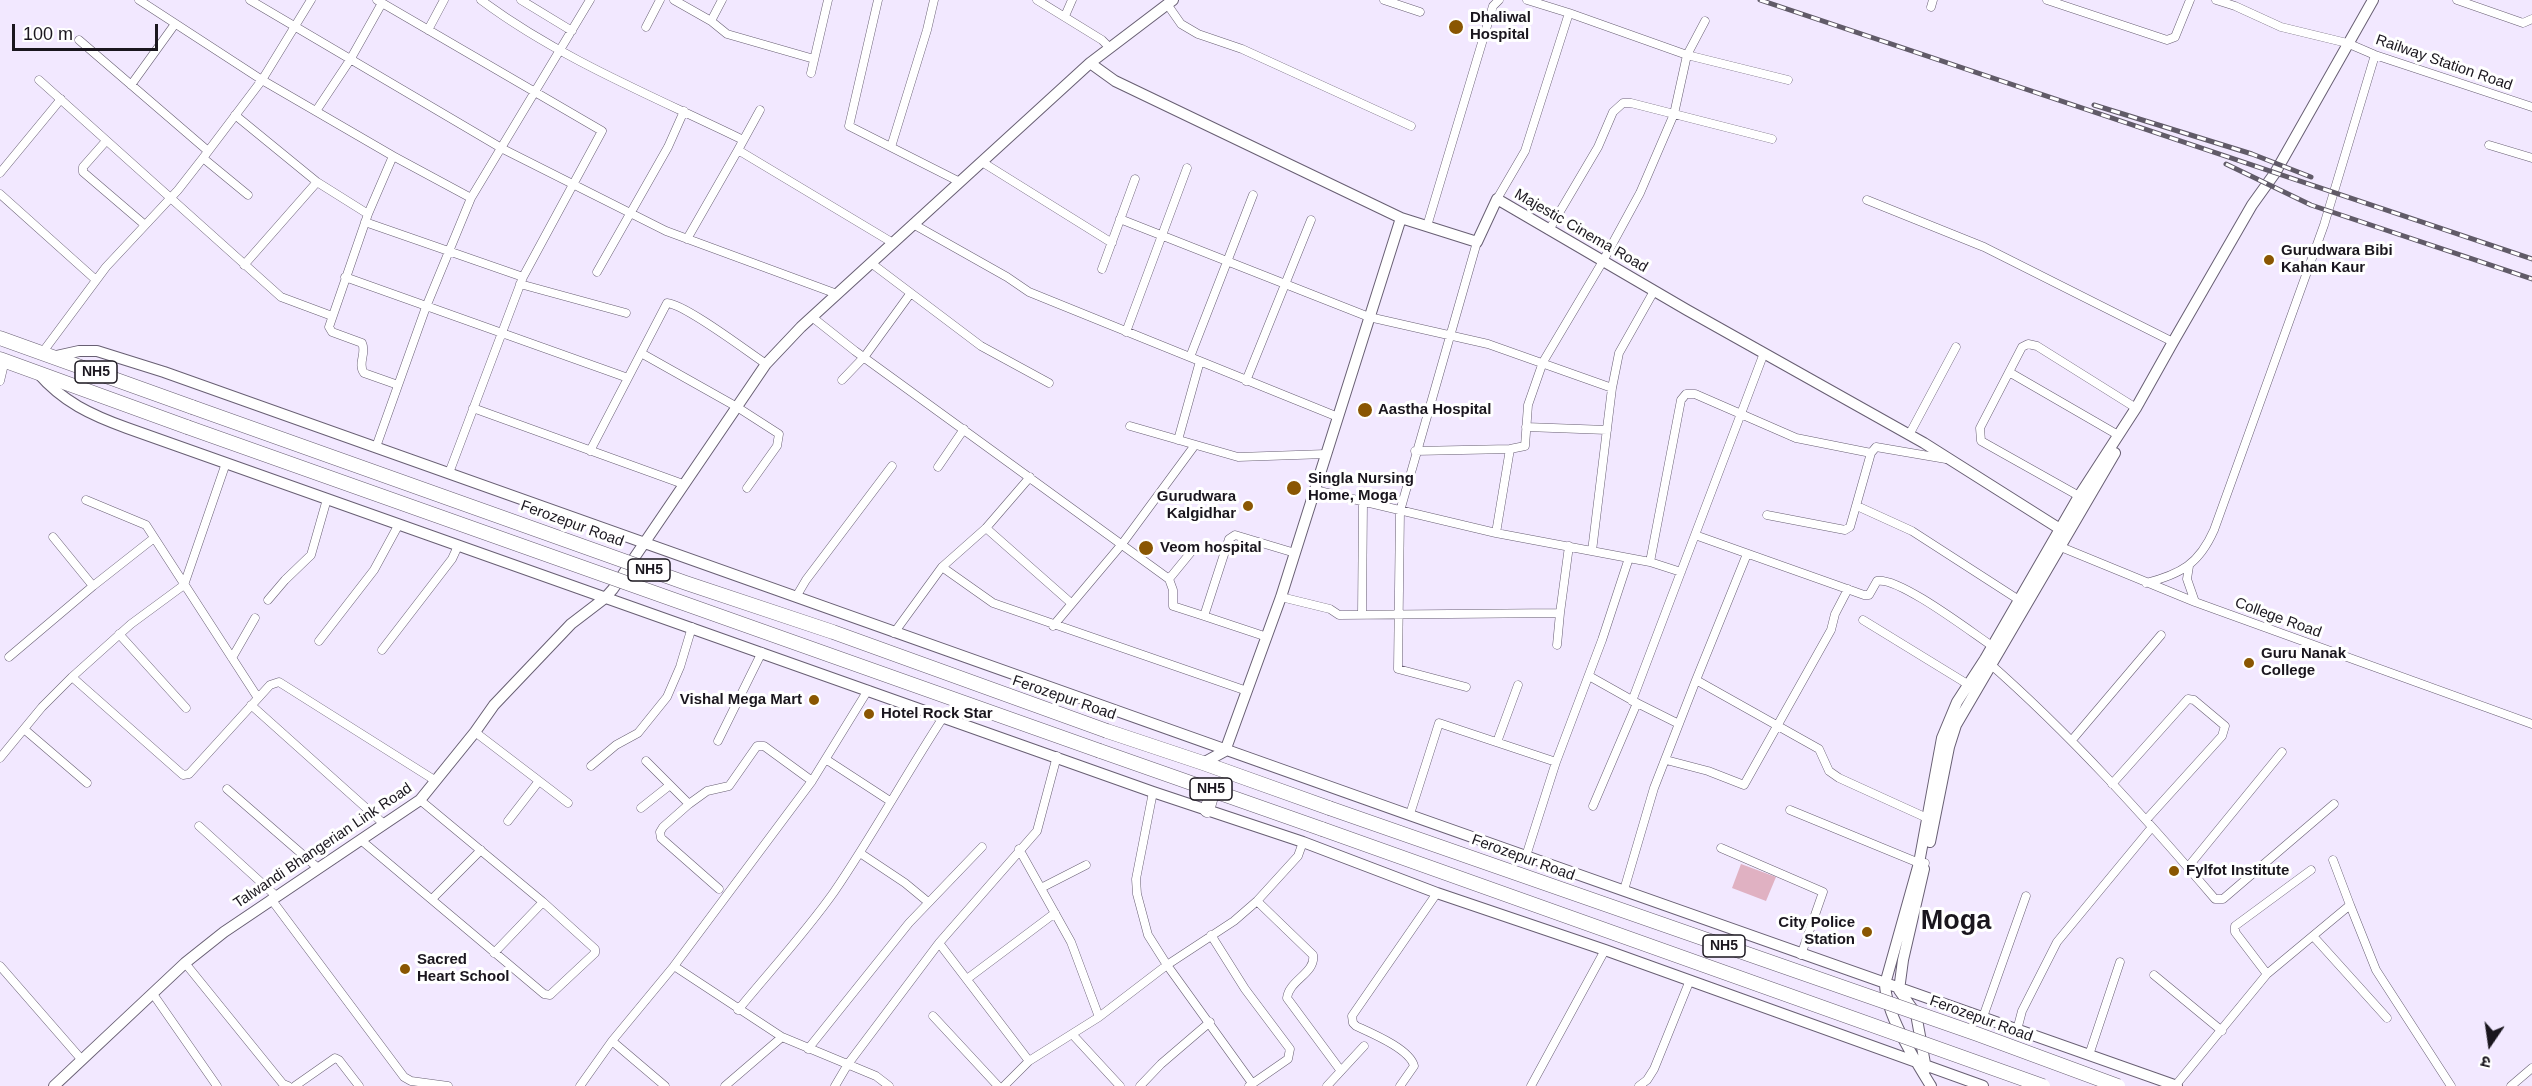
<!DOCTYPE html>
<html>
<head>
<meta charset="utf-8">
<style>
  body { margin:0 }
  #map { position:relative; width:2532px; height:1086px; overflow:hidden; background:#f2e8ff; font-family:Arial,"Noto Sans Devanagari",sans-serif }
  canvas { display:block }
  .north { position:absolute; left:2460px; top:1014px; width:60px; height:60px; -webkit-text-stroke:4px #fff; paint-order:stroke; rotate:193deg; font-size:16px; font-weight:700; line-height:24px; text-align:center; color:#1a161e }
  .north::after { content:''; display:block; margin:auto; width:21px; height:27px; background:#1a161e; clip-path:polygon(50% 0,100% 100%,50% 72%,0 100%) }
  .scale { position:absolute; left:12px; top:24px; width:146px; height:27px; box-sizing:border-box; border:3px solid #1a161e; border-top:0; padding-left:8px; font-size:18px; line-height:21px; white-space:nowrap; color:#1a161e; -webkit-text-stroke:4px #fff; paint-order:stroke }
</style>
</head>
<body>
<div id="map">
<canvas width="2532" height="1086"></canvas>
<div class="north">उ</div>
<div class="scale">100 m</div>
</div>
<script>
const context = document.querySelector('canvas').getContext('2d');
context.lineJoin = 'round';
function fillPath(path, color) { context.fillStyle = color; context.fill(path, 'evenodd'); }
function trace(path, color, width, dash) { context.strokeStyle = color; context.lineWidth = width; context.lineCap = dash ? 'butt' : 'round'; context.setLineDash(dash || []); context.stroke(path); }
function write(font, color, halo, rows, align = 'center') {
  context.font = font + ' Arial,sans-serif'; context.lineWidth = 6; context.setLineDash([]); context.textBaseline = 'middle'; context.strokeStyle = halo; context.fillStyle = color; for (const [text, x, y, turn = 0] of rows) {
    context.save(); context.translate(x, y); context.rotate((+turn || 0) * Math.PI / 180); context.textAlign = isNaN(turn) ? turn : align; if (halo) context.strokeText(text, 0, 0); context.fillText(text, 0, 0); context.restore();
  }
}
fillPath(new Path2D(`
  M 1741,864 L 1776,877 L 1766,901 L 1732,888 Z`), '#e0b1c2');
const minor = new Path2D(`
  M 139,0 L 262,80 L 393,156 L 471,198
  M 250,0 L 503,149 L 666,231 L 837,294
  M 377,0 L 602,131 L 523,277 L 449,473
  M 481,0 C 560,59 655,97 743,140
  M 521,0 L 572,31
  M 674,0 L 711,21 L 727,34 L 814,59
  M 878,0 L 849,126 L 960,182
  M 1037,0 L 1102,40 L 1110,48
  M 1384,0 L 1420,12
  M 1527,0 L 1569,13
  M 2047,0 L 2167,40 L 2175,37 L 2190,0
  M 2216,0 L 2235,6 L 2281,27 L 2347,43 L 2375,55 L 2532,107
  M 2457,0 L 2523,23 L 2532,19
  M 1167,4 L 1181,24 L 1198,34 L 1242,49 L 1411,126
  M 1931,7 L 1933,0
  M 1065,16 L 1072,0
  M 711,21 L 722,0
  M 646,27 L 660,0
  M 428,30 L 444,0
  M 79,40 L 208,151
  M 811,73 L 828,0
  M 39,80 L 281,297 L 332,316
  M 131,85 L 175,24
  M 316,111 L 350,60 L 382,3
  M 235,115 L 317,182 L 368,214
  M 106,141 L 83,167 L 83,172 L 145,225
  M 2489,145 L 2532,158
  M 891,147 L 927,30 L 934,0
  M 738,150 L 760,110
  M 393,156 L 368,214 L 329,327 L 332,332 L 362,343 C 367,353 357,364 364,373 L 398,385
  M 203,158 L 248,195
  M 982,162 L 1112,243
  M 0,173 L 61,99
  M 0,194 L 96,280
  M 1497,199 L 1525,151 L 1569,13 L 1687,55 L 1788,80
  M 1867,200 L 1984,247 L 2173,342
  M 1120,219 L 1369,317 L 1488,344 L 1612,388
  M 365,222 L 523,277
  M 913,224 L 1007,277 L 1029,292 L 1338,417
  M 1427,226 L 1493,6 L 1499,0
  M 1549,230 L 1598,147 L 1613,112 L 1623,103 L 1631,103 L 1772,139
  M 687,239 L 738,150 L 893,243
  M 871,263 L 981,346 L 1049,383
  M 244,265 L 317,182
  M 1102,269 L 1135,179
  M 597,272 L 668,147 L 684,111
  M 345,277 L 628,378
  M 520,284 L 626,313
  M 812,317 L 855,351 L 1169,579 L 1173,590 L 1173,606 L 1204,616
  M 1126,332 L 1187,168
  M 42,353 L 106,267 L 178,190 L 203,158 L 262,80 L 311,0
  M 641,353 L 737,407 L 779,434 L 777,446 L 747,488
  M 1190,357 L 1253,195
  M 2009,372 L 2118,435
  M 842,380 L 865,356 L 910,294
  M 0,381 L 5,360
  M 1246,381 L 1311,220
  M 473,408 L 683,484
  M 1130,426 L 1238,457 L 1326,454
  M 1526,427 L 1607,430
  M 1909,435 L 1956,347
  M 1178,440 L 1200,361
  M 376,447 L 426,307 L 471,198 L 590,0
  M 590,451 L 667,303 C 685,304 748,352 766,364
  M 1415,451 L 1510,449 L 1525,446 L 1528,405 L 1543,362 L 1603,261 L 1640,193 L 1674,114 L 1687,55 L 1705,21
  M 938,467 L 964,429
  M 1315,490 L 1496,533 L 1650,562
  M 2079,496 L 1981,441 L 1980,428 L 2022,347 L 2028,344 L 2037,346 L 2136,408
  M 86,500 L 146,525 L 258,698
  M 1857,506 L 1912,531 L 2019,600
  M 1767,515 L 1845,530 L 1850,527 L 1871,453 L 1876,447 L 1946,459
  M 986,528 L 1071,603
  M 1496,533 L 1510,449
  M 1695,535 L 1864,595 L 1869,595 L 1877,581 C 1898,576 1971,632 1992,646
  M 53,537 L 93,586
  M 2056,545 L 2195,602 L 2532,724
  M 1592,551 L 1612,388 L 1619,353 L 1654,291
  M 2189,566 L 2187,579 L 2195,602
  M 942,567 L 993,603 L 1247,691
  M 1681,572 L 1650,562 L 1681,400 L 1686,394 L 1695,394 L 1796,438 L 1871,453
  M 1169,579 L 1196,546
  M 2146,583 C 2181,574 2199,564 2214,530 L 2324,225 L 2375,55
  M 796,597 L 806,580 L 892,466
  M 1281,597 L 1330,609 L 1339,615 L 1560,613 L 1569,546
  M 268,600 L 285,580 L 311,555 L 327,499
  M 1362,615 L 1363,502
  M 1863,620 L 1969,685
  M 1053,626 L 1122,544 L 1195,445
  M 894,633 L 942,567 L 986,528 L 1030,477
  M 119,634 L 186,708
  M 1267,637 L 1204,616 L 1229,539 L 1235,535 L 1295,553
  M 319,641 L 374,570 L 399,524
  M 1557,645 L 1560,613
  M 382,650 L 452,559 L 458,546
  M 9,657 L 93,586 L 154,538
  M 232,658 L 255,618
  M 1988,662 C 2071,735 2144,816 2215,899 L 2223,899 L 2334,804
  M 1589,676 L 1637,703 L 1593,806
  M 72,677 L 183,775 L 189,774 L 270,685 L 279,682 L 436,781
  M 1696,680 L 1747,554
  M 1466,687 L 1398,669 L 1400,511 L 1477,242
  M 868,690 L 812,781 L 674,966 L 782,1037 L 876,1076 L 889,1086
  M 1632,701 L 1764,353
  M 1637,703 L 1679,724
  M 251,705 L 384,824
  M 24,729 L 87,783
  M 475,732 L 568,803
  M 2072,740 L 2161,635
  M 718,741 L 762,652
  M 1497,742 L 1518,685
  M 0,758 L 42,707 L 72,677 L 131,624 L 184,585 L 226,463
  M 827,760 L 890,801
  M 1666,760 L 1708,771 L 1744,785 L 1831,630 L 1835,614 L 1848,589
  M 646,761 L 689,804
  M 591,766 L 616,745 L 638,733 L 667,697 L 680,667 L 692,627
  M 2112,784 L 2188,699 L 2194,700 L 2225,726 L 2222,736 L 2146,820
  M 227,789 L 318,868
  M 1153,792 L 1136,879 L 1137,894 L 1148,935 L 1167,965 L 1252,1083
  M 641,808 L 670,785
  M 1790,810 L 1919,863 L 1925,863
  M 1410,814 L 1439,723 L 1556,762 L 1602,640 L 1629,558
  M 508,821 L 539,781
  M 199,826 L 276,896
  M 362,841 L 544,994 L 550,995 L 595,953 L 595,949 L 543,902 L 420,800
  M 1721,848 L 1823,892 L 1801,955
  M 1019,849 L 1071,942 L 1099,1017
  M 860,853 L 905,883 L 928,902
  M 1526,856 L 1556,762
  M 2188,867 L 2282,752
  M 1041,888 L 1086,865
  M 719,889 L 661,838 L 660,832 L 663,827 L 689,804 L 707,791 L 729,786 L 757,746 L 764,746 L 812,781
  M 1624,890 L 1654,788 L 1696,680 L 1819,749 L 1829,771 L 1839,778 L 1927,818
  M 271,899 L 404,1077 L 411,1081 L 448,1086
  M 432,899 L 481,850
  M 1257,901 L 1313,955 C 1316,973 1289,980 1287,998 L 1341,1071
  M 2350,905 L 2376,970 L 2451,1086
  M 1211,935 L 1245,989 L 1290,1049 L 1288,1059 L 1249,1086
  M 2313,936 L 2387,1018
  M 939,943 L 1029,1061
  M 494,953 L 543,902
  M 185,963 L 283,1084 L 288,1086
  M 0,966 L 82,1060
  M 2267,974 L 2235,932 L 2235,926 L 2311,870
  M 2154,975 L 2222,1031
  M 967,979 L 1055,913
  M 153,994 L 217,1086
  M 738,1010 C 770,971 805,933 834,892 C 873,835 906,774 944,716
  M 933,1016 L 998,1086
  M 1983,1017 L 2026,896
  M 2017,1030 L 2022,1011 L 2057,942 L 2152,827
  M 1072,1034 L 1120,1086
  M 808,1049 L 909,923 L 982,847
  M 2089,1055 L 2120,962
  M 295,1086 L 335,1058 L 339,1060 L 359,1086
  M 580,1086 L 612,1041
  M 665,1086 L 612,1041 L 674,966
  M 725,1086 L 782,1037
  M 835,1086 L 848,1064 L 939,943 L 1037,831 L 1057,756
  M 1004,1086 L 1029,1061 L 1099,1017 L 1167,965 L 1234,921 L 1257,901 L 1298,856 L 1303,842
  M 1140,1086 L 1161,1064 L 1210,1022
  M 1327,1086 L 1364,1046
  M 1400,1086 L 1414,1066 C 1410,1049 1371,1033 1356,1026 L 1353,1023 L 1352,1016 L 1437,893
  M 1531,1086 L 1605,950
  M 1639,1086 L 1647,1080 L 1654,1069 L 1690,980
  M 2175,1086 L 2267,974 L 2350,905 L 2333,860
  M 2511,1086 L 2532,1068`);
const tertiary = new Path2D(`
  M 1090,63 L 1115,81 L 1401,218 L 1477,242 L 1497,199 L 1687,310 L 1924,443 L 2060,529
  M 52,357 L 79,351 L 97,351 L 164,372 C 835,609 1505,851 2177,1086
  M 38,373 C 63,402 91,415 127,428 L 1153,792 L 1303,842 L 1437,893 L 1605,950 L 1983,1086
  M 1203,763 L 1225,751 L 1281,597 L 1401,218
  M 1930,842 L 1949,747 L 1956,725 L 2115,453
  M 1924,869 L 1903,960 L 1899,990 L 1916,1014 L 1926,1069
  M 54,1086 L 185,963 L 224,932 L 420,800 L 475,732 L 494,705 L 571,624 L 605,598 L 613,589 L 766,364 L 801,327 L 1090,63 L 1173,0
  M 1931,1086 C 1915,1060 1886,1015 1885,984 L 1919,863 L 1942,738 L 1957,702 L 1985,659 L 2079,496 L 2136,408 L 2173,342 L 2252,205 L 2275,173 L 2373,0`);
const trunk = new Path2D(`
  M 0,338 L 192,407
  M 0,359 L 187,427
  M 1107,731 L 1203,763 L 1329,808
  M 1100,751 L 1322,829
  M 1207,810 L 1213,790`);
trace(minor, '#685f73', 9);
trace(tertiary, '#685f73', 12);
trace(trunk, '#685f73', 15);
trace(minor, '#fff', 8);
trace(tertiary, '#fff', 10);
trace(trunk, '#fff', 14);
const rail = new Path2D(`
  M 1760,0 L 2532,259
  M 2094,105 L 2252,154 L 2311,177
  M 2226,164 L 2311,205 L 2532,279`);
trace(rail, '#615b68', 5);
trace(rail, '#fff', 3, [9]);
const trunkBridge = new Path2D(`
  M 192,407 L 686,583 L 833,632 L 1107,731
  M 187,427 L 1100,751
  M 1329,808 L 1977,1034 L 2118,1086
  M 1322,829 L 2043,1086`);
trace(trunkBridge, '#685f73', 15, []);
trace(trunkBridge, '#fff', 14);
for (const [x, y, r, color] of [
  [1456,27,8,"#8a5602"],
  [2269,260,6,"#8a5602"],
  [1365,410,8,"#8a5602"],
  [1294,488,8,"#8a5602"],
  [1248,506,6,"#8a5602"],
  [1146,548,8,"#8a5602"],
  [2249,663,6,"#8a5602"],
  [814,700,6,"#8a5602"],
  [869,714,6,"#8a5602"],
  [2174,871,6,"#8a5602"],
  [1867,932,6,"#8a5602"],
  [405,969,6,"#8a5602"]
]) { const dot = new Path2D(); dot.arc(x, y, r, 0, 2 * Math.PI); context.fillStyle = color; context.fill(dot); trace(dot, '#fff', 2); }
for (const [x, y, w] of [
  [96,372,42],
  [649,570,42],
  [1211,789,42],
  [1724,946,42]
]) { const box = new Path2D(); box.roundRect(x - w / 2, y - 11, w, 22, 4.5); context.fillStyle = '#fff'; context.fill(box); trace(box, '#1a161e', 1.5); }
write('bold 14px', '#1a161e', null, [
  ["NH5",96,372],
  ["NH5",649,570],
  ["NH5",1211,789],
  ["NH5",1724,946]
]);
write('bold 15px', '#1a161e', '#fff', [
  ["Dhaliwal",1470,18],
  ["Hospital",1470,35],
  ["Gurudwara Bibi",2281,251],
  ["Kahan Kaur",2281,268],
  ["Aastha Hospital",1378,410],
  ["Singla Nursing",1308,479],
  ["Home, Moga",1308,496],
  ["Gurudwara",1236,497,"right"],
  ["Kalgidhar",1236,514,"right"],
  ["Veom hospital",1160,548],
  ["Guru Nanak",2261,654],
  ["College",2261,671],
  ["Vishal Mega Mart",802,700,"right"],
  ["Hotel Rock Star",881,714],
  ["Fylfot Institute",2186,871],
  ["City Police",1855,923,"right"],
  ["Station",1855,940,"right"],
  ["Sacred",417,960],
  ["Heart School",417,977]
], 'left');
write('15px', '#1a161e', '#fff', [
  ["Railway Station Road",2444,63,19],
  ["Majestic Cinema Road",1581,231,30],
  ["Ferozepur Road",572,524,20],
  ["College Road",2278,618,20],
  ["Ferozepur Road",1064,698,19],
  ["Talwandi Bhangerian Link Road",323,846,-34],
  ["Ferozepur Road",1523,858,20],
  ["Ferozepur Road",1981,1019,20]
]);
write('bold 27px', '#1a161e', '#fff', [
  ["Moga",1956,922]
]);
</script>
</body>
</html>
